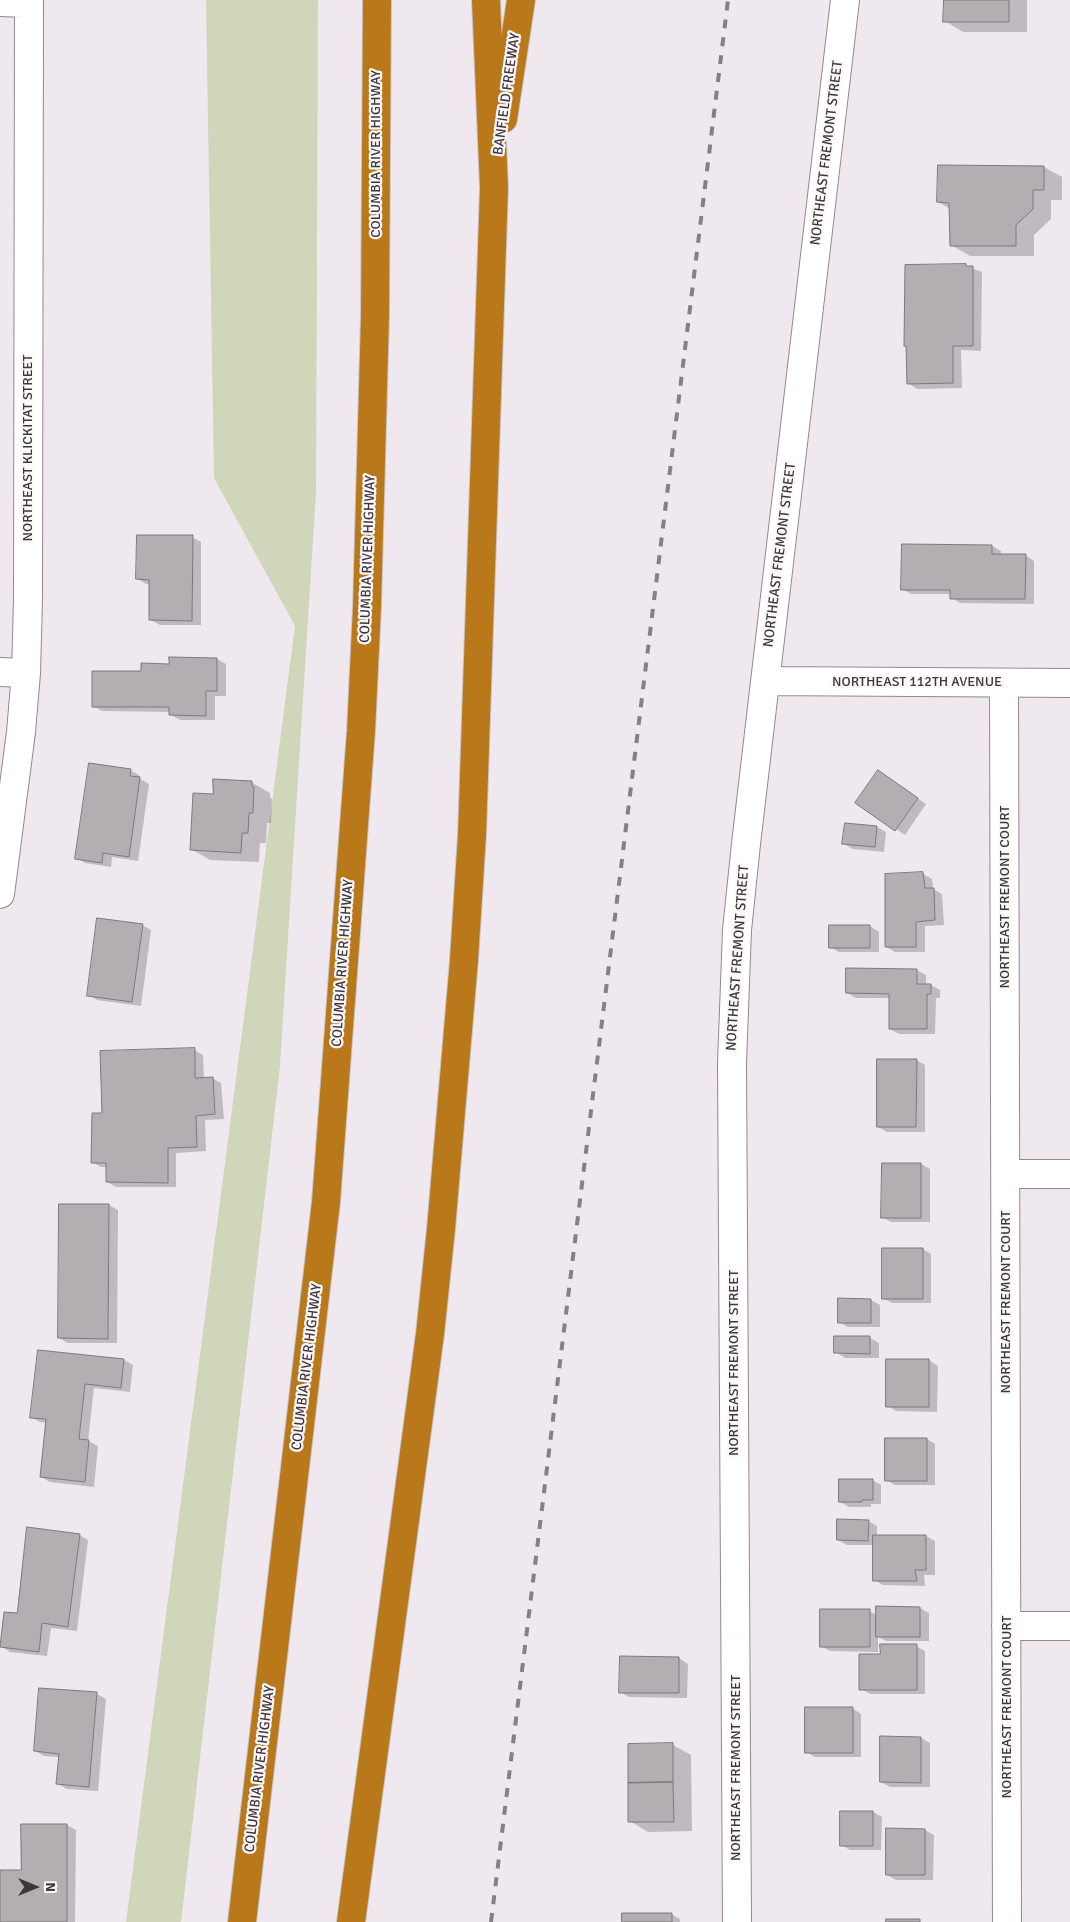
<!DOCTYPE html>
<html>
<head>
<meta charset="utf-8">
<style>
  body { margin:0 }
  #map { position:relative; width:1070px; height:1922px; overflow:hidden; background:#efe9ef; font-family:Signika,sans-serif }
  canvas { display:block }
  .north { position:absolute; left:10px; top:1862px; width:50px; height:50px; -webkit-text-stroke:4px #fdf7fc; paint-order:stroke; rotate:90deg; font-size:14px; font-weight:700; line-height:20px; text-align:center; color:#3a383a }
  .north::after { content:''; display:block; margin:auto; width:18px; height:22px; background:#3a383a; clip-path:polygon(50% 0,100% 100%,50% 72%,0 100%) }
</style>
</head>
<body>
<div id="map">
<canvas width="1070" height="1922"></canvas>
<div class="north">N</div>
</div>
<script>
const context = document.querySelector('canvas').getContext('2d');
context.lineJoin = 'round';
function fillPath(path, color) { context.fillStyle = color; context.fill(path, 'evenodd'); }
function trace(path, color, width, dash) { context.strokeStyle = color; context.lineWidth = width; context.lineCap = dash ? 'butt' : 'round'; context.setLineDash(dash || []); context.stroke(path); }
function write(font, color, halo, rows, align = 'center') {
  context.font = font + ' Signika,sans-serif'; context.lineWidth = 4.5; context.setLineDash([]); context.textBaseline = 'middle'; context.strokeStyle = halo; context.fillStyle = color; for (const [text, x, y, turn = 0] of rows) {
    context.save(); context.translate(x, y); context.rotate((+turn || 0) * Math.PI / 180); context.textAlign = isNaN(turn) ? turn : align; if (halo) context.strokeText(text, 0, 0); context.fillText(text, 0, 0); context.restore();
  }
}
fillPath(new Path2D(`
  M 206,0 L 318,0 L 316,492 L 280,1066 L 181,1922 L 126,1922 L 295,626 L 214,478 Z`), '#cfd6b9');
fillPath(new Path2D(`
  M 945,0 L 1027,0 L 1027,32 L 963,32 L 945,21 Z
  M 1044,167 L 1062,177 L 1062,200 L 1051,200 L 1051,219 L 1034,235 L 1034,256 L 970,256 L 951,245 L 950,209 L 938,202 Z
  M 966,266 L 982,272 L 981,351 L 961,350 L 962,388 L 917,389 L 908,383 Z
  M 192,537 L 201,542 L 201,625 L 160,625 L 151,620 L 151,584 L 146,584 L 138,579 Z
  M 903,545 L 992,546 L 1001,551 L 1001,555 L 1025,555 L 1034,561 L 1034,604 L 960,603 L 952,598 L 952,594 L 911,594 L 902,589 Z
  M 171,659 L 217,659 L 226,664 L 226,696 L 215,696 L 215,720 L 180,720 L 171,715 L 171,712 L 102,711 L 93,706 L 142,673 L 171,665 Z
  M 130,770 L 139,775 L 139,778 L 149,784 L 138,861 L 112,857 L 111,867 L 85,863 L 77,858 Z
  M 887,777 L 926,804 L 905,835 L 857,803 Z
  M 251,782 L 270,793 L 270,797 L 272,799 L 271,823 L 267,823 L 266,843 L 260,843 L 259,862 L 210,860 L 191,849 L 214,796 Z
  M 877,827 L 886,832 L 884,852 L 853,849 L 844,844 Z
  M 923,874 L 932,879 L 933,889 L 942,894 L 944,925 L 925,926 L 925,952 L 895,952 L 886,947 Z
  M 142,925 L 151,930 L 141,1006 L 97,1000 L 89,995 Z
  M 870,926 L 879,932 L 879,952 L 839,952 L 830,947 Z
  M 917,970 L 926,975 L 926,985 L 931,985 L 940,990 L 940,998 L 936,998 L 935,1034 L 899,1034 L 890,1029 L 890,998 L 856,998 L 847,993 Z
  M 194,1050 L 203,1055 L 204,1079 L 212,1078 L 221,1083 L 224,1119 L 205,1120 L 206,1151 L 176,1153 L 176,1187 L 116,1187 L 107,1182 L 107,1167 L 101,1167 L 92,1162 L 103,1114 Z
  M 916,1060 L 925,1065 L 925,1132 L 887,1132 L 878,1127 Z
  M 921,1164 L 930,1169 L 930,1222 L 891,1222 L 882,1217 Z
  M 60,1205 L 109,1205 L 118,1210 L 117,1343 L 68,1343 L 59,1338 Z
  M 923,1249 L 931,1254 L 931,1303 L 892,1303 L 883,1298 Z
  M 839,1299 L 871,1300 L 880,1305 L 880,1327 L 848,1327 L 839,1322 Z
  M 870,1338 L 879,1343 L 879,1358 L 845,1358 L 836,1352 Z
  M 39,1351 L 124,1360 L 133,1365 L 130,1392 L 94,1388 L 88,1441 L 98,1446 L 94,1487 L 50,1482 L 41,1477 L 47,1423 L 40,1422 L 31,1417 Z
  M 929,1360 L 938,1366 L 937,1412 L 896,1411 L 888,1406 Z
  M 927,1439 L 935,1444 L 935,1485 L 895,1485 L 886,1480 Z
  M 872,1480 L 881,1485 L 881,1504 L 871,1504 L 871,1507 L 849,1507 L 840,1502 Z
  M 868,1521 L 877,1526 L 877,1536 L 926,1536 L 935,1541 L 935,1575 L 924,1575 L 925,1586 L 883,1585 L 874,1580 L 874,1545 L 847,1545 L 838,1540 Z
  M 79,1535 L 88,1540 L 77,1631 L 51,1628 L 47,1656 L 10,1652 L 1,1646 L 18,1615 Z
  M 920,1608 L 929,1613 L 929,1641 L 886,1641 L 878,1637 L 878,1652 L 830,1651 L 821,1646 L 869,1611 L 877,1615 Z
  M 916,1646 L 925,1651 L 925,1694 L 870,1694 L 861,1689 L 881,1656 Z
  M 679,1658 L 688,1664 L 687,1698 L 629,1697 L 620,1692 Z
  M 40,1689 L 97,1694 L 106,1699 L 98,1791 L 67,1789 L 58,1784 L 60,1757 L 44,1756 L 35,1751 Z
  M 852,1708 L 861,1714 L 861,1757 L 815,1757 L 806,1752 Z
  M 921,1738 L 930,1743 L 930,1787 L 890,1787 L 881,1782 Z
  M 629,1745 L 673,1745 L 691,1755 L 692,1831 L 648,1832 L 630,1821 Z
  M 873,1812 L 882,1817 L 881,1850 L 850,1850 L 841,1845 Z
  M 67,1825 L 76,1830 L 75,1922 L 0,1922 L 0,1871 L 22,1871 Z
  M 925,1830 L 934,1835 L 933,1880 L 896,1880 L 887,1875 Z
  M 671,1914 L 680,1919 L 680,1922 L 623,1922 Z`), '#0003');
const building = new Path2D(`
  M 944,0 L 1009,0 L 1009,22 L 943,22 Z
  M 938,165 L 1044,166 L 1044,190 L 1033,190 L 1033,209 L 1016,225 L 1016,246 L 950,246 L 949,203 L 937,202 Z
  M 966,264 L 966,266 L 973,266 L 973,346 L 953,346 L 953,383 L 907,384 L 906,346 L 904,346 L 905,265 Z
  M 137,535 L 193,535 L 192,621 L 149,620 L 149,580 L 136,579 Z
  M 902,544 L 992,545 L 992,554 L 1026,554 L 1025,599 L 950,599 L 950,590 L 901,590 Z
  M 169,657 L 217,658 L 217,691 L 206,691 L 206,716 L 169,715 L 169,707 L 92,707 L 92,671 L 141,671 L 141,663 L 169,664 Z
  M 89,763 L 131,769 L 130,776 L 140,777 L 129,857 L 103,853 L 102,863 L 75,859 Z
  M 878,770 L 918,798 L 895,831 L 855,803 Z
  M 213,779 L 252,781 L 252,787 L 254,787 L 253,813 L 249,813 L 248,833 L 242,833 L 241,853 L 190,850 L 193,793 L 213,794 Z
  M 845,823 L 877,826 L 875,847 L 842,844 Z
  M 923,872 L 925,888 L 934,888 L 935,920 L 916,922 L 916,947 L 885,947 L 885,874 Z
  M 97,918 L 143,924 L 132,1002 L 87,996 Z
  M 829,925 L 870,925 L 870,948 L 829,948 Z
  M 846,968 L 917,969 L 917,984 L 931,984 L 931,994 L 927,994 L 927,1029 L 889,1029 L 889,994 L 846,993 Z
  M 195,1048 L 195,1078 L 213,1077 L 215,1114 L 196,1116 L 197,1147 L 168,1148 L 168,1183 L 106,1182 L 106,1163 L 91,1163 L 92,1113 L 102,1113 L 100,1051 Z
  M 877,1059 L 917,1059 L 916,1127 L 877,1127 Z
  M 882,1163 L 921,1163 L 921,1218 L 881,1218 Z
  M 59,1204 L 109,1204 L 108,1339 L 58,1338 Z
  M 882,1248 L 923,1248 L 923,1299 L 882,1299 Z
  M 838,1298 L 871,1299 L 871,1323 L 838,1323 Z
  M 834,1336 L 870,1336 L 870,1354 L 834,1353 Z
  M 38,1350 L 124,1359 L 121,1388 L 85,1384 L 79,1439 L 89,1440 L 85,1482 L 40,1477 L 46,1419 L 30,1418 Z
  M 886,1359 L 929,1359 L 929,1407 L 886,1407 Z
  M 885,1438 L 927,1438 L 927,1481 L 885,1481 Z
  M 839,1479 L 873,1479 L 873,1500 L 862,1500 L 862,1502 L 839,1502 Z
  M 837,1519 L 869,1520 L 868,1541 L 837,1540 Z
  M 27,1527 L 80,1534 L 68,1627 L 42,1623 L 39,1652 L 0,1647 L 4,1612 L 17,1613 Z
  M 873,1535 L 926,1535 L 926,1570 L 915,1570 L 917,1581 L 873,1581 Z
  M 876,1606 L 920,1607 L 920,1637 L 876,1637 Z
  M 820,1609 L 870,1609 L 870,1647 L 820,1647 Z
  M 880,1644 L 917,1644 L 917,1690 L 859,1690 L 859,1654 L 880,1654 Z
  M 620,1656 L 679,1657 L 679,1693 L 619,1693 Z
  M 39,1688 L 97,1692 L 89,1787 L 56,1784 L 59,1754 L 34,1751 Z
  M 805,1707 L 853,1707 L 853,1753 L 805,1753 Z
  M 880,1736 L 921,1737 L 921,1783 L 880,1782 Z
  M 673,1743 L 673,1782 L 628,1783 L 628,1744 Z
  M 673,1782 L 674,1822 L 628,1822 L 628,1783 Z
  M 840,1811 L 873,1811 L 873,1846 L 840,1846 Z
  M 21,1824 L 67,1824 L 67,1922 L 0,1922 L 0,1870 L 21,1870 Z
  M 886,1828 L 925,1829 L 925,1875 L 886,1875 Z
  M 622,1913 L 672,1913 L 672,1922 L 622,1922 Z
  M 886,1919 L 920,1919 L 920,1922 L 886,1922 Z`);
fillPath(building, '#b4adb2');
trace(building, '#7e787d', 1);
const street = new Path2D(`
  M 0,2 L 29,3
  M 0,672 L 26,673
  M 1004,683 L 1007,1922
  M 0,894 L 21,732 L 26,673 L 28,600 L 29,0
  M 1006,1174 L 1070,1174
  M 1006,1626 L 1070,1626`);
const secondary = new Path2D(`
  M 765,681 L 1070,683
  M 737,1922 L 732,1063 L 737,930 L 746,844 L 845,0`);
const highway = new Path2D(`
  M 503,119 L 521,0
  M 242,1922 L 326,1202 L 361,731 L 367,607 L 375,316 L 377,0
  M 351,1922 L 430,1334 L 441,1229 L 464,960 L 472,835 L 494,188 L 486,0`);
trace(street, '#908a8f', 30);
trace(secondary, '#908a8f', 30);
trace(highway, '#c8c7c8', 30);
trace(street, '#fff', 28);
trace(secondary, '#fff', 28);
trace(highway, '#b9791b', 28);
trace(new Path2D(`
  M 491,1922 L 728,0`), '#848084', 4, [9, 9]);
write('14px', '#3a383a', '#fdf7fc', [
  ["BANFIELD FREEWAY",507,94,-82],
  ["NORTHEAST FREMONT STREET",827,153,-83],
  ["COLUMBIA RIVER HIGHWAY",376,154,-90],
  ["NORTHEAST KLICKITAT STREET",28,448,-90],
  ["NORTHEAST FREMONT STREET",780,555,-83],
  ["COLUMBIA RIVER HIGHWAY",368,559,-88],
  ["NORTHEAST 112TH AVENUE",917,682],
  ["NORTHEAST FREMONT COURT",1005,897,-90],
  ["NORTHEAST FREMONT STREET",738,958,-86],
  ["COLUMBIA RIVER HIGHWAY",343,963,-86],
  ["NORTHEAST FREMONT COURT",1006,1302,-90],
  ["NORTHEAST FREMONT STREET",734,1363,-90],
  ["COLUMBIA RIVER HIGHWAY",307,1367,-83],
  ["NORTHEAST FREMONT COURT",1007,1707,-90],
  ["NORTHEAST FREMONT STREET",736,1768,-90],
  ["COLUMBIA RIVER HIGHWAY",260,1769,-83]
]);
</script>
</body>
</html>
